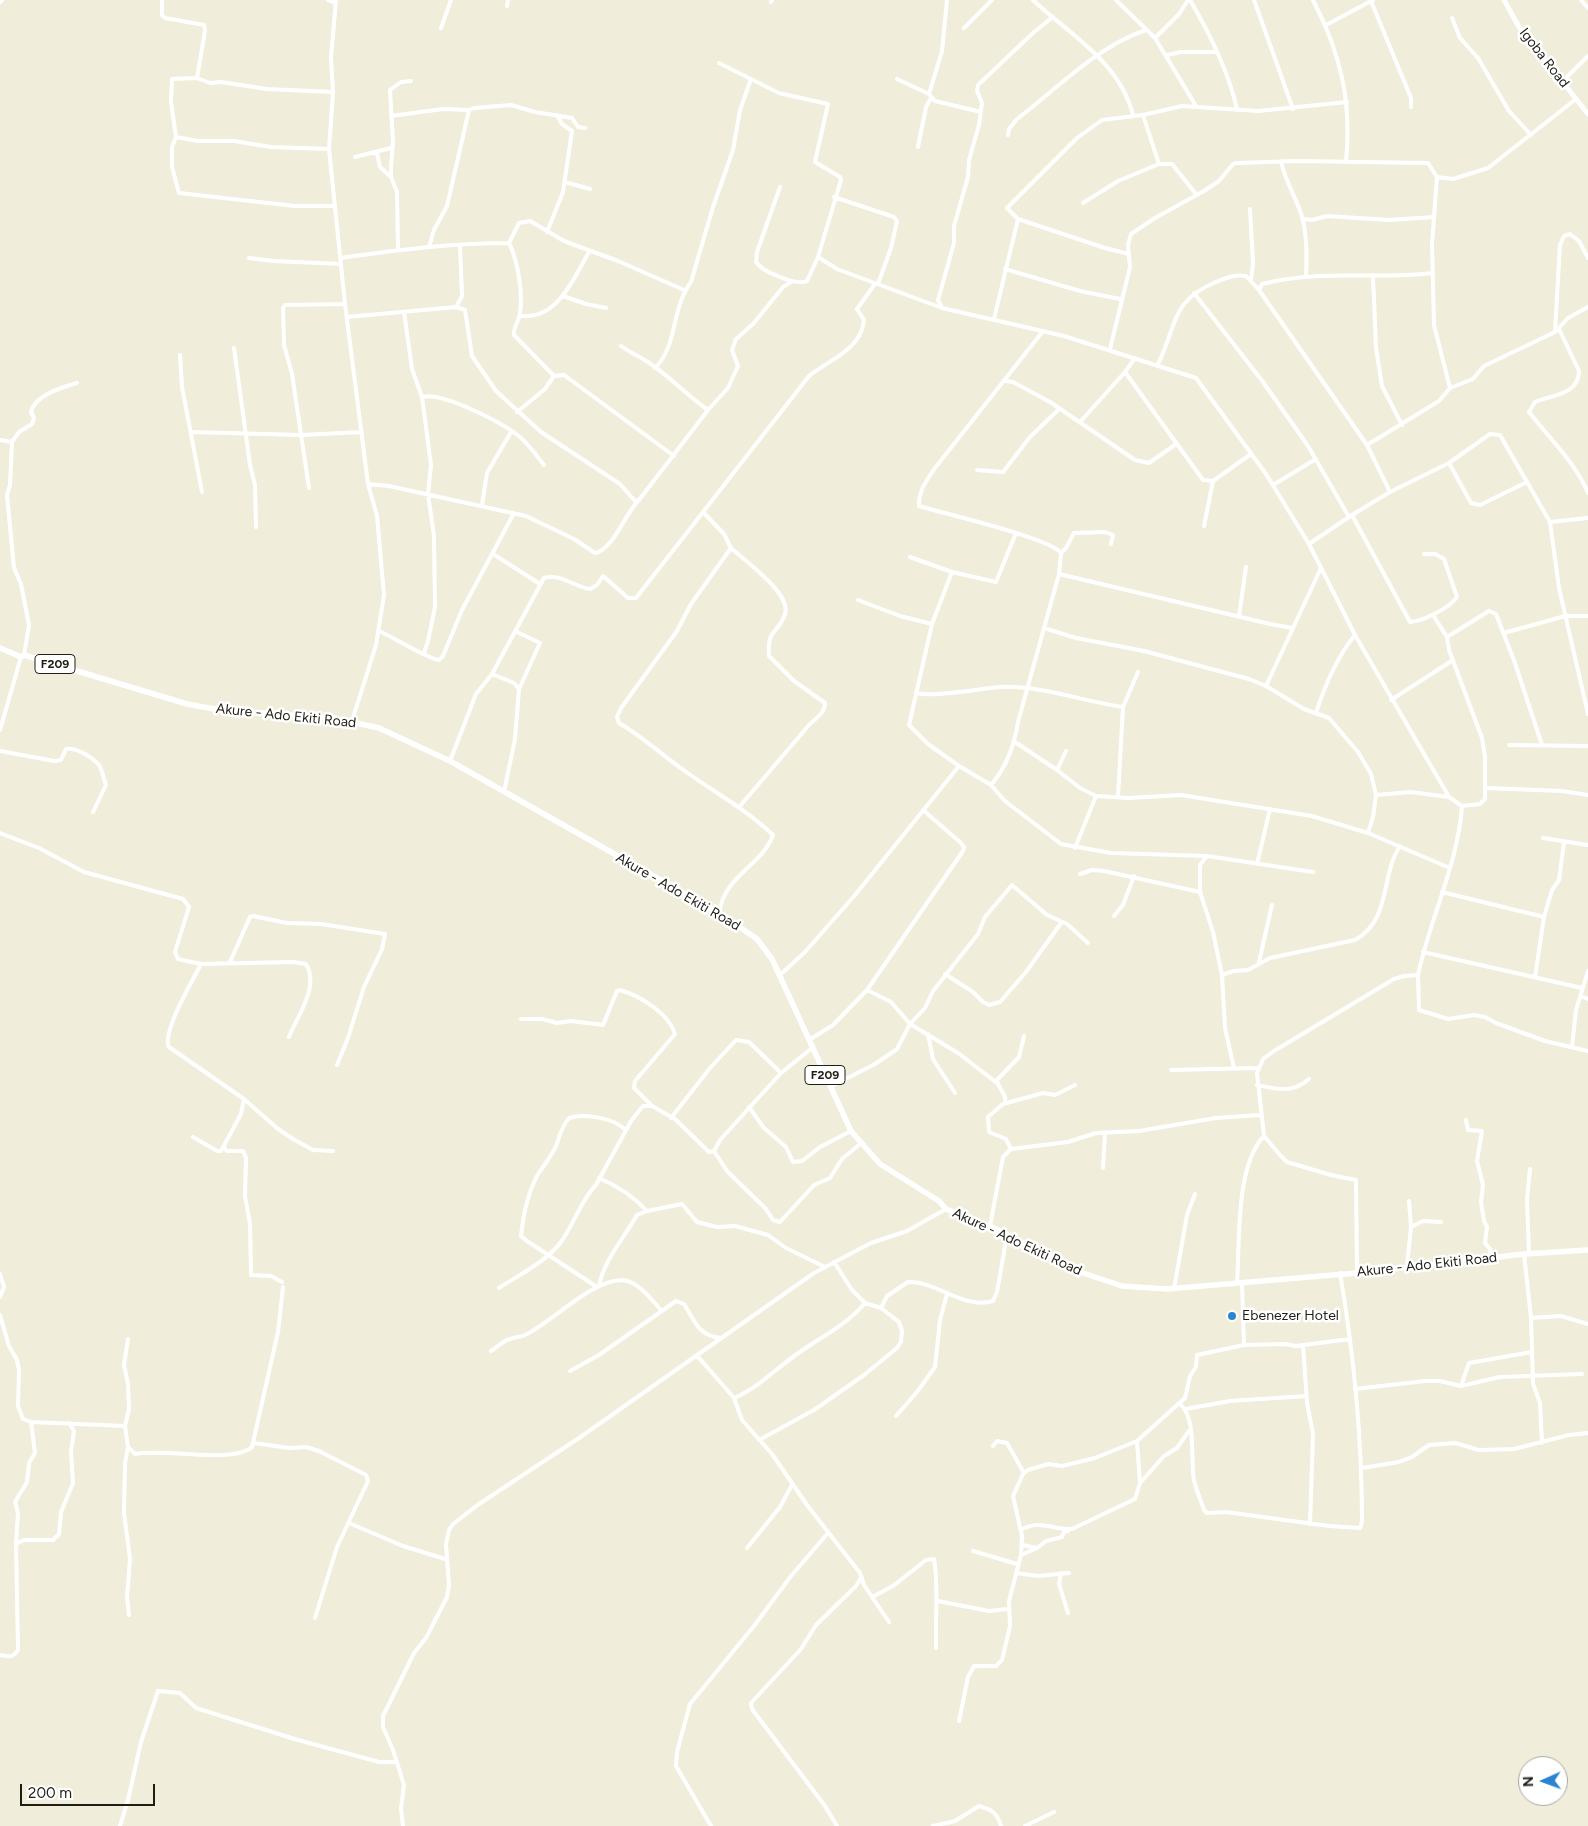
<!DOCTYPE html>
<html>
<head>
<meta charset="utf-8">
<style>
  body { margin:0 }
  #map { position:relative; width:1588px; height:1826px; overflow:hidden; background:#f1eddb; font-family:Figtree,sans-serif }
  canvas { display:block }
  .north { position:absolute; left:1518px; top:1756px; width:50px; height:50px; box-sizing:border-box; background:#fff; border:1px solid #a5a5a2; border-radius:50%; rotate:268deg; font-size:14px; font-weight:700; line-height:20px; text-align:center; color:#1e1d16 }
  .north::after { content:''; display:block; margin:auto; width:18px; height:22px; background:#2b84d1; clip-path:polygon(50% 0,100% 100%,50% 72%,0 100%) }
  .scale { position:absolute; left:20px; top:1784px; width:135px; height:22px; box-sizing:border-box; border:2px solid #1e1d16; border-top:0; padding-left:6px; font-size:15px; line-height:18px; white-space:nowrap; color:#1e1d16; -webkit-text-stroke:4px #fff; paint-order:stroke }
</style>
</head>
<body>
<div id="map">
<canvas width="1588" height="1826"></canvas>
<div class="north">N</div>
<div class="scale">200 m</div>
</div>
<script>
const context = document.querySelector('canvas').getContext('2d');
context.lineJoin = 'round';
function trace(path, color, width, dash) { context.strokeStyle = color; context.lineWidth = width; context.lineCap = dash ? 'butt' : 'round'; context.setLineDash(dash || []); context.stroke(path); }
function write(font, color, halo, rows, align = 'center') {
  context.font = font + ' Figtree,sans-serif'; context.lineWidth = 5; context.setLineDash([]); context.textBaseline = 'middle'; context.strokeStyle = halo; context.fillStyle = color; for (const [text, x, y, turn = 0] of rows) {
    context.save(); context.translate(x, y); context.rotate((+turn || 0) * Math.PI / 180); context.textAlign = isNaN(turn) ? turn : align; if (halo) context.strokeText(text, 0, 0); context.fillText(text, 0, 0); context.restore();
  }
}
trace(new Path2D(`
  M 162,0 L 162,15 L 165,18 L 204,25 L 205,31 L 197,78
  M 328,0 L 335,3
  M 336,0 L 331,58 L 333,92 L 329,149 L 345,304 L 368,484 L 377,516 L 384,595 L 376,645 L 352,721
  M 1033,0 C 1070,35 1120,62 1133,115
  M 1116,0 L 1155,38 L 1196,106
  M 1190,0 C 1210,34 1228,70 1237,109
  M 1254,0 L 1293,109
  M 1313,0 C 1341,54 1352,102 1346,162
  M 1581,0 L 1588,8
  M 1371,1 L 1411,98 L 1411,107
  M 0,2 L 2,0
  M 771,2 L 772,0
  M 507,6 L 508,0
  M 1452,18 L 1460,38 L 1478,58 L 1509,111 L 1531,135
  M 1326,25 L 1373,0
  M 441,28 L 451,0
  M 964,28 L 992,0
  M 1155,38 L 1179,14 L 1188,0
  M 1167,55 L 1181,52 L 1217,52
  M 719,63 L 779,93 L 828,104 L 815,162 L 840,177 L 841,180 L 818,257
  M 897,79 L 929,94 L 935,101 L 981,112
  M 1562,82 L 1588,56
  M 333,92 L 267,89 L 221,82 L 210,83 L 197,78 L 172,79 L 171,102 L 176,137 L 172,147 L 172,167 L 179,193 L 295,206 L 335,206
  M 929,94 L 942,51 L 947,0
  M 391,116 L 443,109 L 469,110
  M 1008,135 L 1009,129 L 1017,119 C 1058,88 1096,47 1146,30
  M 176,137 L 198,141 L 234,141 L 271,147 L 329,149
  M 918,147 L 926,107 L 931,98
  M 377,153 L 380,167 L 391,177
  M 355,157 L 391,148
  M 1281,161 C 1285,182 1298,200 1303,220 C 1307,238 1307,257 1306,275
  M 1159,164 L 1172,164 L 1196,194
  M 1437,177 L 1453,179 L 1488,168 L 1576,99
  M 565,182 L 590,189
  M 780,187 L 757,252 L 756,262 C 761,271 796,286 807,281 L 818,257 L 837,269 L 942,308 L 1064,336 L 1196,378 L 1266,474 L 1309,544 L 1355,635 L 1449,797 L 1462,806 L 1480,804 L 1485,799 L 1485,757 L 1482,738 L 1449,650 L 1447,637 L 1433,615
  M 834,197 L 894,217 L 897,221 L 891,248 L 878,284
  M 1083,203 L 1118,181 L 1159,164 L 1143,115
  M 1250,209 L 1253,263 L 1251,280
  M 1302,219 L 1312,220 L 1327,216 L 1389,220 L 1434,217
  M 547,232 L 563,192 L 572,131 L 562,124 L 557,115
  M 509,243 L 519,223 L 530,221 L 564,241 L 618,261 L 684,290
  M 509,243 C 518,261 523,293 520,313 C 519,321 513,328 514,335 L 554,376
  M 429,247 L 434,230 L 447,206 L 469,110 L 474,108 L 511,105 L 535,112 L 572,118 L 578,127 L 585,128
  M 398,249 L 397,192 L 391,177 L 391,167 L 393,142 L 390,90 L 401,82 L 411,81
  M 1129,254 L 1105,248 L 1018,219 L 1007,208 L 1077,138 L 1102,120 L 1143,115 L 1182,106 L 1258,111 L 1347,102
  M 249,258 L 274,261 L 341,264
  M 340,258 C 396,250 452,243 509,243
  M 1005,269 L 1080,291 L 1120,299
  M 1373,276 L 1376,348 L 1382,386 L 1402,425
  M 1259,290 L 1262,284 C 1318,269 1376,280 1433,273
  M 1194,293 L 1263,382 L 1308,446 L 1349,517
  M 563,296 L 586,304 L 606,308
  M 456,307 L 462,296 L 460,246
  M 942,308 L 938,300 L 954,243 L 954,226 L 968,177 L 969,160 L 979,125 L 982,103 L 977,91 L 978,85 L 1034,32 L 1053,17
  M 404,312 L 412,369 L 422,397 L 431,465 L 428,494 L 434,536 L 435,607 L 428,641 L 424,653
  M 520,316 C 558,320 573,279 589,252
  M 347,317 L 456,307 L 465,310 L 472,356 L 496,391 L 541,432 L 620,484 L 635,501 L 639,500 L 708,410 L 728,388 L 738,366 L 732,350 L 736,339 L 753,324 L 783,287 L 791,282
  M 994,319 L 1018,219
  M 1559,329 L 1579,371 C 1579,395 1551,395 1535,402 L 1529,412 C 1549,438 1575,462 1588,493
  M 1555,332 L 1560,245 L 1564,236 L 1570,234 L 1579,241 L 1588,258
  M 621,346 C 629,352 639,356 648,362 C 669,376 687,395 708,410
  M 234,348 L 250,465 L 255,485 L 256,527
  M 1110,349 L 1130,267 L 1128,245 L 1131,234 L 1155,218 L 1204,191 L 1219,181 L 1233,164 L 1237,163 L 1297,161 L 1428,163 L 1437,177 L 1432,244 L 1434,325 L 1450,388 L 1439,401 L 1367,445
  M 180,355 L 182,387 L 202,492
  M 1158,364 C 1177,326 1170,301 1216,282 C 1226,278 1235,274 1246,276 L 1259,290 L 1367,445 L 1390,492
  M 655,368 C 678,346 671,308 691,282 L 713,207 L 733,150 L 740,110 L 751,79
  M 1125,372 L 1203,480 L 1213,481 L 1251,454
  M 1006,381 L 1013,382 L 1050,402 L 1135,460 L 1149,463 L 1176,444
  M 1450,388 L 1473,379 L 1484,366 L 1555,332 L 1568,318 L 1588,307
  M 422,397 C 442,391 505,424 521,438 C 530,446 537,456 544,465
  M 517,412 L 545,389 L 554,376 L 564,375 L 674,456
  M 1080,422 L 1125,372 L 1135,358
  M 192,432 L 301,435 L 362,432
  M 0,440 L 12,442 L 19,432 L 32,424 L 34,418 L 31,412 C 35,395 63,387 77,383
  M 12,442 L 10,485 L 7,495 L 14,568 L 21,584 L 29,625 L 24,655
  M 1449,463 L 1471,503 L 1480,505 L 1527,482
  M 977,470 L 1003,472 L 1030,437 L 1058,410
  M 368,484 L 389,486 L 526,516 L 574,539 L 595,553 C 614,549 625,513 639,500
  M 1273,485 L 1316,459
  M 309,488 L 292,374 L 284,345 L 283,308 L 285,305 L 345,304
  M 482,505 L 487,473 L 511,432
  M 703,512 L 724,534 L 731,548 L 691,604 L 677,631 L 621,708 L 617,717 L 619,723 C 643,737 662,755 685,771 C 715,793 746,809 773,835 C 762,866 725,874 719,913
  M 1352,515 L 1410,622 C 1423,621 1450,608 1457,597 L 1444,559 L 1435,554 L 1424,554
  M 1550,522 L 1588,518
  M 1204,526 L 1213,481
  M 1309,544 L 1352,515 L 1390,492 L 1449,463 L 1490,434 L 1500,435 L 1550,522 L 1559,588 L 1588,714
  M 731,548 C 745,561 792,594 785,614 C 778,635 767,627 769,656 L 794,681 L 825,703 C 825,713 816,718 809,725 L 740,806
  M 1061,553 L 1066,548 L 1074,533 L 1105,532 L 1113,535 L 1111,544
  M 493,554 L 540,584
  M 910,557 L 952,572 L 996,582 L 1016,533
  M 952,572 L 932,624 L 909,725 L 928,744 L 959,766
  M 1059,574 L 1270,624 L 1292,628
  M 858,600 L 900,616 L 932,624
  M 1239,616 L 1246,567
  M 1044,628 L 1076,638 L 1144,651 L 1249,679 L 1266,686 L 1304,709 L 1329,718 L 1358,752 L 1371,774 L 1376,795 L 1373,817 L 1368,833
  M 379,631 C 391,636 430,660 439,660 L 443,656 L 462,610 L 514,513
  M 515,631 L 540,643 L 519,689
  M 1504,633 L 1565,616 L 1588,616
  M 1447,637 L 1489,611 L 1496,614 L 1515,663 L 1542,745
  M 492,674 L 514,683 L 519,689 L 515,739 L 504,792
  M 1266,686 L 1321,568
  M 916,692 C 923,699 985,688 999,687 C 1041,685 1081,701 1123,707 L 1118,797
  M 1391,700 L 1453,660
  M 1123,707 L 1138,672
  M 1316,713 C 1325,685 1336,658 1355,635
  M 0,730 L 21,657
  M 1015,742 L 1057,770 L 1080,788 L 1096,796 L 1128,798 L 1181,795 L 1312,816 L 1368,833 L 1450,868
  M 1509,745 L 1588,746
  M 0,751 L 54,761 L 61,760 L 66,749 C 76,747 92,757 99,765 C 102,770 104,779 106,785 L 93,812
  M 450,761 L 476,694 L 492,674 L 544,578 C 561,573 574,587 590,589 L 597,585 L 603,576 L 628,598 L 636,598 L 809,376 C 830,359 861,350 864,320 L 857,309 L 875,284
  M 1057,770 L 1066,751
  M 991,785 C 1007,766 1014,746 1018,722 L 1059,574 L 1061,553 C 1051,538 942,513 919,506 C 918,491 927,480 935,468 L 1043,331
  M 1486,788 L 1562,791 L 1588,795
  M 1376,795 L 1411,792 L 1449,797
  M 0,833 L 39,848 L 84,872 L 183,899 L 189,907 L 175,952 L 178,959 L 201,964 L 293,962 L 306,964 C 320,987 297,1016 289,1037
  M 1543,838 L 1588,845
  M 1075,848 L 1096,796
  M 1207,856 L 1200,865 L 1200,892 L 1213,932 L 1222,975 L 1225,1028 L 1234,1068
  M 1257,864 L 1270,809
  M 1080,874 L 1092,870 L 1104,871 L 1200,892
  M 1442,892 L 1544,917
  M 1114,916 L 1123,905 L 1134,876
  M 1423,952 L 1582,988
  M 230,962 L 250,917 L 253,916 L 287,923 L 321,924 L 385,934 L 382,949 L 364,987 L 348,1038 L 337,1065
  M 1259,962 L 1272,905
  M 201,964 C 194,978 161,1033 169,1047 L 244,1099 L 278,1129 L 293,1139 L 313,1150 L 333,1151
  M 945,974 L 973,992 L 983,1002 L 989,1005 L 1000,1002 L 1026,972 L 1061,923
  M 780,975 L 805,952 L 855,895 L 959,766 L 991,785 L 1005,801 L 1061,844 L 1111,853 L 1207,856 L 1313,872
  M 1222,975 L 1234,971 L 1248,970 L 1270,958 L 1355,940 C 1392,919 1380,876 1400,846
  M 1418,975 L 1419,1010 L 1448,1019 L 1474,1015 L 1485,1017 L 1496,1023 L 1545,1041 L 1588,1051
  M 1535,977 L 1544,917 L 1552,890 L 1559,880 L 1564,842
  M 867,990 L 891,1002 L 910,1024 L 958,1053 L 997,1083
  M 1580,996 L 1588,999
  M 521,1019 L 542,1019 L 557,1023 L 571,1021 L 603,1025 L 617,991 L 620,990 C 641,996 669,1014 675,1034 L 635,1081 L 634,1088 L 652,1106 L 675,1119 L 709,1152 L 714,1151
  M 928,1034 L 933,1059 L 955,1093
  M 809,1040 L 833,1025 L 867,990 L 963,851 L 964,847 L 960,842 L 923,810
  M 1572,1047 L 1576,1010 L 1588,971
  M 1171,1070 L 1258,1068
  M 1257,1085 C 1277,1089 1292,1094 1309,1079
  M 830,1087 L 875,1064 L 897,1049 L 910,1024 L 925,1008 L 933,991 L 978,934 L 985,917 L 1012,885 L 1047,915 L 1067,924 L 1088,943
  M 1005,1103 C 1007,1093 998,1089 997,1080 L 1019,1057 L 1024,1036
  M 749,1107 L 764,1128 L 786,1147 L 793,1162 L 802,1161 L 820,1147 L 851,1131
  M 671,1118 L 710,1068 L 736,1040 L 749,1042 L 781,1073
  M 1466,1120 L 1468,1130 L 1482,1131 L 1477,1161 L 1483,1185 L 1481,1202 L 1484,1221 L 1487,1227 L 1485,1243 L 1490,1249 L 1490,1258
  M 193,1137 L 217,1151 L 221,1151 L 241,1114 L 244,1099
  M 224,1147 L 227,1151 L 243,1151 L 246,1158 L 245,1196 L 250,1224 L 251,1275 L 271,1276 L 282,1282
  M 1011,1149 L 1006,1139 L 989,1132 L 988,1117 L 1003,1104 L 1043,1093 L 1055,1095 L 1075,1085
  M 714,1151 L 727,1171 L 766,1209 L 773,1220 L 780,1222 L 814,1185 L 830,1178 L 842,1159 L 860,1144
  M 714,1151 L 720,1140 L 781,1073 L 812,1048
  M 1103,1168 L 1105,1134
  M 599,1178 C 618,1186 633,1196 647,1211
  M 990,1226 L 1003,1157 L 1011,1149 L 1068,1142 L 1096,1133 L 1139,1131 L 1216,1118 L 1260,1115
  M 1411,1227 L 1423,1221 L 1441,1222
  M 1524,1254 L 1531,1318 L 1533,1384 L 1540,1403 L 1542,1443
  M 1529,1254 L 1527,1199 L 1530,1169
  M 1407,1266 L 1411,1227 L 1409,1201
  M 1357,1273 L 1356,1180 L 1331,1175 L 1287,1162 L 1280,1155 L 1264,1136 L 1257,1073 L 1263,1059 L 1274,1051 L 1394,979 L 1404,976 L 1418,975 C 1430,918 1458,864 1462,806
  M 0,1274 L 4,1287 L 0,1297
  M 1237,1283 C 1240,1243 1235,1166 1264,1136
  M 599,1286 C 604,1260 624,1238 637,1215 L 647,1211 L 682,1204 L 697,1222 L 717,1227 L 735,1226 L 768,1235 L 786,1248 L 825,1267
  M 597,1287 L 527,1241 L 521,1236 C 523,1217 528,1193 537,1176 C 543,1166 551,1157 556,1146 C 560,1136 561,1127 569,1118 C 586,1113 613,1118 626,1130
  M 499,1288 C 519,1275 547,1261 561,1242 C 574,1224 581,1200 596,1185 L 631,1121 L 643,1106 L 652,1106
  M 1174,1289 L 1187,1215 L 1195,1194
  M 881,1308 L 887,1296 L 908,1282 C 938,1281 963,1310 993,1301 L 997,1292 L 1007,1235
  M 0,1315 L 9,1346 L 17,1360 L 19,1370 L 18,1406 L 23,1419 L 31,1422 L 125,1426
  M 1531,1318 L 1561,1316 L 1588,1324
  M 128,1339 L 124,1365 L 128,1384 L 129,1409 L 125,1426 L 128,1447 L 125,1463 L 124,1513 L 130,1559 L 127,1597 L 129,1615
  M 1244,1345 L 1285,1344 L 1296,1346 L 1350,1339
  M 1303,1345 L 1307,1403 L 1313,1434 L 1310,1524
  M 491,1351 C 497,1347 503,1341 510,1339 C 515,1337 521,1337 525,1335 C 552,1322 592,1280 622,1280 C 638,1281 651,1299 661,1310
  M 695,1356 L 700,1359 L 734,1398 L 742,1420 L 772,1454 L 807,1505 L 860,1573 L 864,1585 L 889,1622
  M 570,1371 L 599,1355 L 676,1301 L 684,1304 C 695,1321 698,1336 721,1338
  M 1461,1386 L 1469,1363 L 1532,1352
  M 1355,1389 L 1425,1381 L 1440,1381 L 1461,1386 L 1500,1377 L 1582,1374
  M 734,1398 C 759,1388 777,1367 800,1352 C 821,1337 848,1324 865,1303
  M 1180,1404 C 1197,1418 1190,1460 1194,1480 C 1196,1490 1201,1500 1204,1510 L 1207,1513 L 1226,1512 L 1329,1526 L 1360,1528 L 1362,1522 C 1362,1439 1354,1355 1340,1273
  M 1186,1409 L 1230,1401 L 1306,1396
  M 896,1416 L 917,1392 L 935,1367 L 940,1320 L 947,1294
  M 759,1440 L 814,1410 L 864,1375 L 897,1348 L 901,1342 L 902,1331 L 899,1322 L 881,1308 L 865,1303 L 852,1290 L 834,1262
  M 254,1443 L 289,1448 L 306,1447 L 319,1451 L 366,1475 L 368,1481 L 337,1547 L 315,1618
  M 993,1446 L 997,1441 L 1007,1443 L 1024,1473
  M 128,1447 L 135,1454 C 163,1448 233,1464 252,1447 L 278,1332 L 283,1287
  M 1362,1468 L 1399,1462 L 1412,1457 L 1429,1445 L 1455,1443 L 1479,1450 L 1514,1449 L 1569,1435 L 1588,1433
  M 1140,1483 L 1164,1456 L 1177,1448 L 1189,1431
  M 349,1523 L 403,1546 L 445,1559
  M 1021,1530 C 1039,1519 1053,1530 1072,1529 L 1135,1499 L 1140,1483 L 1137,1441
  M 16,1544 L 18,1513 L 15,1502 L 27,1482 L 29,1463 L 35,1453 L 31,1422
  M 1023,1545 L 1037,1548 L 1046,1541 L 1062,1537 L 1064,1532 L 1068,1531
  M 747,1548 L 780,1507 L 792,1485
  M 973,1551 L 1017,1564
  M 1021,1555 L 1037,1548
  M 1016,1573 L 1038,1576 L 1069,1573
  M 1061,1573 L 1059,1584 L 1068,1613
  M 874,1596 L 893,1586 L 926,1560 L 934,1559 C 939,1587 935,1619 936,1648
  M 938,1601 L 989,1611 L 1008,1609
  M 0,1655 C 8,1657 13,1658 18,1650 L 16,1544 L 24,1540 L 53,1540 L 59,1534 L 61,1512 L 73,1483 L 71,1452 L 74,1431 L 69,1423
  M 959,1721 L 968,1677 L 974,1666 L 996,1666 L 1002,1660 L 1010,1626 L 1009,1601 L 1021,1555 L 1022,1536 L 1013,1496 L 1023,1474 L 1028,1470 L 1048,1464 L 1062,1466 L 1095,1458 L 1137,1441 L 1185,1398 L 1190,1376 L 1196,1367 L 1197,1355 L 1244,1345 L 1242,1283
  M 120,1826 L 128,1800 L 141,1742 L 158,1691 L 180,1693 L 196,1708 L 298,1740 L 379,1762 L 397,1762
  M 403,1826 L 401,1808 L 404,1785 L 393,1750 L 383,1727 L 383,1716 L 414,1653 L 426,1638 L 447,1597 L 449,1585 L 446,1544 L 449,1530 L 453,1524 L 479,1504 L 579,1438 L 814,1273 L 871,1243 L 907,1231 L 946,1209
  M 711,1826 L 676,1766 L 677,1752 L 690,1704 L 754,1626 L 791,1576 L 828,1533
  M 837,1826 L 825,1806 L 752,1709 L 751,1703 L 801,1649 L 816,1625 L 856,1586 L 861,1578
  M 933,1826 L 955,1821 L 979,1806 C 993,1810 997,1813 1001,1826
  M 1025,1826 L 1054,1812`), '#fff', 4);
trace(new Path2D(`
  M 1504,0 L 1519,27 L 1588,114`), '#fff', 5);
trace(new Path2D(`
  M 0,648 L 21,657 L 24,655 L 187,704 L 220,710 L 334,718 L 379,728 L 450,761 L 719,913 L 757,939 L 772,959 L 851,1131 L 880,1164 L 939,1201 L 946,1209 L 990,1226 L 1083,1273 L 1122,1286 L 1167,1289 L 1357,1273 L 1524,1254 L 1588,1250`), '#fff', 5.5);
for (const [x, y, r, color] of [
  [1232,1316,5,"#2b84d1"]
]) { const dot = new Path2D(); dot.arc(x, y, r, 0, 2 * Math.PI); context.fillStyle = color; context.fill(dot); trace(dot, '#fff', 2); }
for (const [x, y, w] of [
  [55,664,40],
  [825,1075,40]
]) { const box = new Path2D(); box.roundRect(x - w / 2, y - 9.5, w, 19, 4); context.fillStyle = '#fff'; context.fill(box); trace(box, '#1e1d16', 1); }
write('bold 12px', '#1e1d16', null, [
  ["F209",55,664],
  ["F209",825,1075]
]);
write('14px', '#1e1d16', '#fff', [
  ["Igoba Road",1544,58,52],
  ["Akure - Ado Ekiti Road",286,716,6],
  ["Akure - Ado Ekiti Road",678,892,30],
  ["Akure - Ado Ekiti Road",1017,1242,25],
  ["Akure - Ado Ekiti Road",1427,1265,-6]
]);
write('14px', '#1e1d16', '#fff', [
  ["Ebenezer Hotel",1242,1316]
], 'left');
</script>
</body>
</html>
